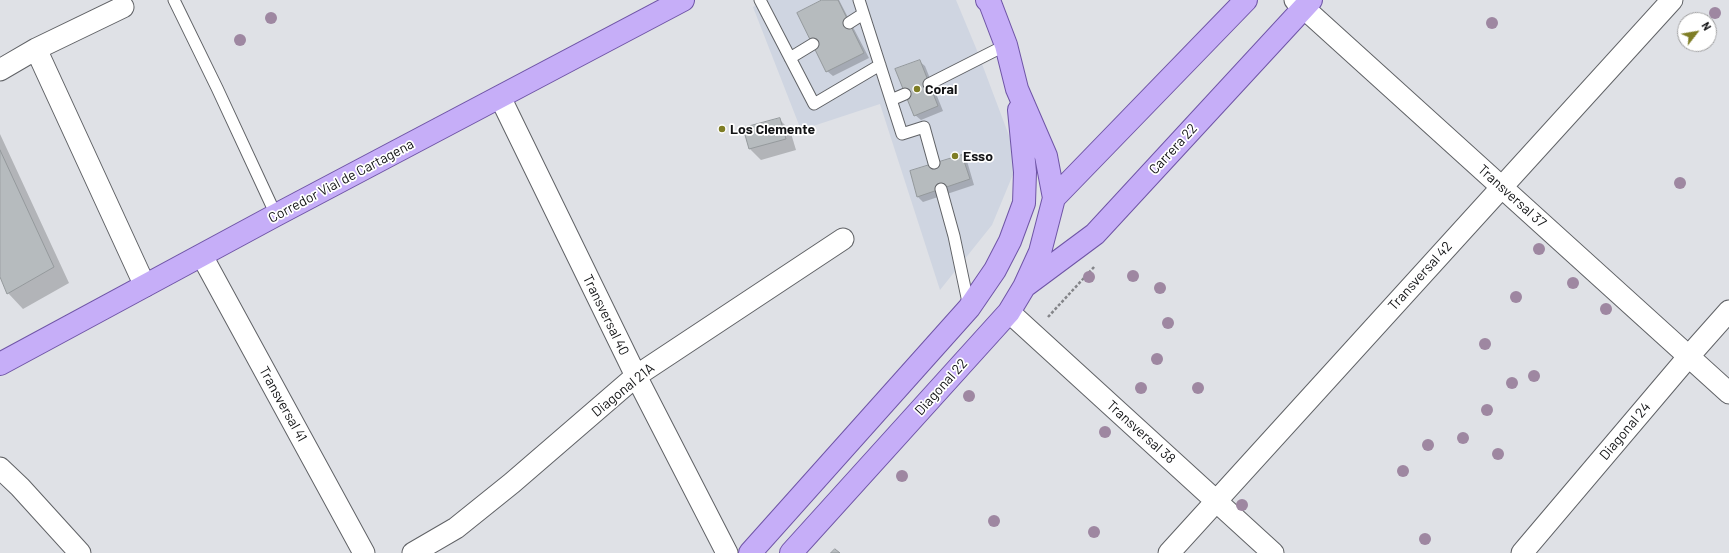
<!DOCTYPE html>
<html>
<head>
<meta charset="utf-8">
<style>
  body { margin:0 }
  #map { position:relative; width:1729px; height:553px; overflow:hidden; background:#dfe1e6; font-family:Barlow,sans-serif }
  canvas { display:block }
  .north { position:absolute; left:1677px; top:12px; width:40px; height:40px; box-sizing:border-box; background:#fff; border:1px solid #a1a1a2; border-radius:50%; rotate:59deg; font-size:11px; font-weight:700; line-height:16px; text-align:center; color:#131416 }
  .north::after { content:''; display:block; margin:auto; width:14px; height:18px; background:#7e7d25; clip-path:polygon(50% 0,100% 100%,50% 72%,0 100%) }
</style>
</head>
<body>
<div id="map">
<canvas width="1729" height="553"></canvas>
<div class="north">N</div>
</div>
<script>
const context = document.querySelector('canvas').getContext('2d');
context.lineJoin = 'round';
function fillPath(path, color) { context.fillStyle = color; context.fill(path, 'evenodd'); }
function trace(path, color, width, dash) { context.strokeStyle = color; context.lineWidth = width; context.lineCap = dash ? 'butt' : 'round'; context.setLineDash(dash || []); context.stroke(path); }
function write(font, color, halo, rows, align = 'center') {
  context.font = font + ' Barlow,sans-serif'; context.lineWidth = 3.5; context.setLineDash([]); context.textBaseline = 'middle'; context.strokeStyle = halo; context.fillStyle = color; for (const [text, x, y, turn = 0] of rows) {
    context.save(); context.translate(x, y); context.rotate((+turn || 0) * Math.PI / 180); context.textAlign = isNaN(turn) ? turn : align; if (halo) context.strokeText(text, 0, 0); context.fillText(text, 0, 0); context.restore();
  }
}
fillPath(new Path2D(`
  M 765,0 L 956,0 L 976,48 L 1011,141 L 1014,172 L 992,225 L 940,290 L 880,104 L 801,130 L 753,7 Z`), '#cfd5e1');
fillPath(new Path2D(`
  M 824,0 L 839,0 L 869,58 L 833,76 L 827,71 Z
  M 919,61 L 925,66 L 943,111 L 921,120 L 915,115 Z
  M 779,119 L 790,130 L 796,150 L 761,160 L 750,149 L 744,128 Z
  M 0,134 L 69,283 L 23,309 L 8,293 L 0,275 Z
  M 962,156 L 967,161 L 974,185 L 923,202 L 918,197 Z`), '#0003');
const building = new Path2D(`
  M 822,0 L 838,0 L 864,53 L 826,72 L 797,13 Z
  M 920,60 L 938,106 L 914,116 L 895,69 Z
  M 780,118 L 786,139 L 749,149 L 743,128 Z
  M 0,150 L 54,267 L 7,294 L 0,277 Z
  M 962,155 L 970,179 L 917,197 L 910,171 Z
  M 835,549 L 840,553 L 831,553 Z`);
fillPath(building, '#b6bbbe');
trace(building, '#94999c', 1);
const lane = new Path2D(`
  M 174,0 L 217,88 L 276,215
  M 760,0 L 814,104 L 880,65
  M 859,0 L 902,134 L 924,127 L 934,163
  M 849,23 L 863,14
  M 790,58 L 813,44
  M 929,84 L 1006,45
  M 891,100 L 905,94
  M 941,189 L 954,236 L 969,307`);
const street = new Path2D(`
  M 1295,0 L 1729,393
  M 36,49 L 145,286
  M 0,70 L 36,49 L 123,7
  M 500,97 L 636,376 L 727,553
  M 202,256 L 364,553
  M 1009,312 L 1273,553
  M 0,468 L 20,487 L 80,553
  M 413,553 L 456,528 L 512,483 L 636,376 L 843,239
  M 1169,553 L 1672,0
  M 1522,553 L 1689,356 L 1729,311`);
const primary = new Path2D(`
  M 1054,198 L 1246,0
  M 1025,286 L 1095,234 L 1311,0
  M 0,364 L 276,215 L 683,0
  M 750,553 L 969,308 L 995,270 L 1010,241 L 1024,203 L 1025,172 L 1019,110
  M 791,553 L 1009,312 L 1024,287 L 1040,252 L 1054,198 L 1046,156 L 1017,89 L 1006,45 L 990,3 L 987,0`);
trace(lane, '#606266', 13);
trace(street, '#606266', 23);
trace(primary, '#6f55a6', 24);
trace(new Path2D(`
  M 1048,317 L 1095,266`), '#838488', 2.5, [3, 2]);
trace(lane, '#fff', 11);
trace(street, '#fff', 21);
trace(primary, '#c6aef8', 22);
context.fillStyle = '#9e87a1';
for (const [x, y] of [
  [1715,13],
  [271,18],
  [1492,23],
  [240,40],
  [1680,183],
  [1539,249],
  [1133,276],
  [1089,277],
  [1573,283],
  [1160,288],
  [1516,297],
  [1606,309],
  [1168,323],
  [1485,344],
  [1157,359],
  [1534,376],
  [1512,383],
  [1141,388],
  [1198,388],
  [969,396],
  [1487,410],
  [1105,432],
  [1463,438],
  [1428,445],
  [1498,454],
  [1403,471],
  [902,476],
  [1242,505],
  [994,521],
  [1094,532],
  [1425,539]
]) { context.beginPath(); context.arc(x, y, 6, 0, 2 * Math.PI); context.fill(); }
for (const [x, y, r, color] of [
  [917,89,4,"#7e7d25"],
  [722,129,4,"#7e7d25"],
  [955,156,4,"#7e7d25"]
]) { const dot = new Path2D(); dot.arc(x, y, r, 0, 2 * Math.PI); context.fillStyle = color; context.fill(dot); trace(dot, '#fff', 1.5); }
write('bold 14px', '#131416', '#fff', [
  ["Coral",925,89],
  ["Los Clemente",730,129],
  ["Esso",963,156]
], 'left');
write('14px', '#131416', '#fff', [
  ["Carrera 22",1173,149,-47],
  ["Corredor Vial de Cartagena",341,181,-28],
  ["Transversal 37",1512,196,42],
  ["Transversal 42",1420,276,-48],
  ["Transversal 40",606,315,64],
  ["Diagonal 22",941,387,-48],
  ["Diagonal 21A",623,390,-39],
  ["Transversal 41",283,404,61],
  ["Diagonal 24",1625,431,-50],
  ["Transversal 38",1141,432,42]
]);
</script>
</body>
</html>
